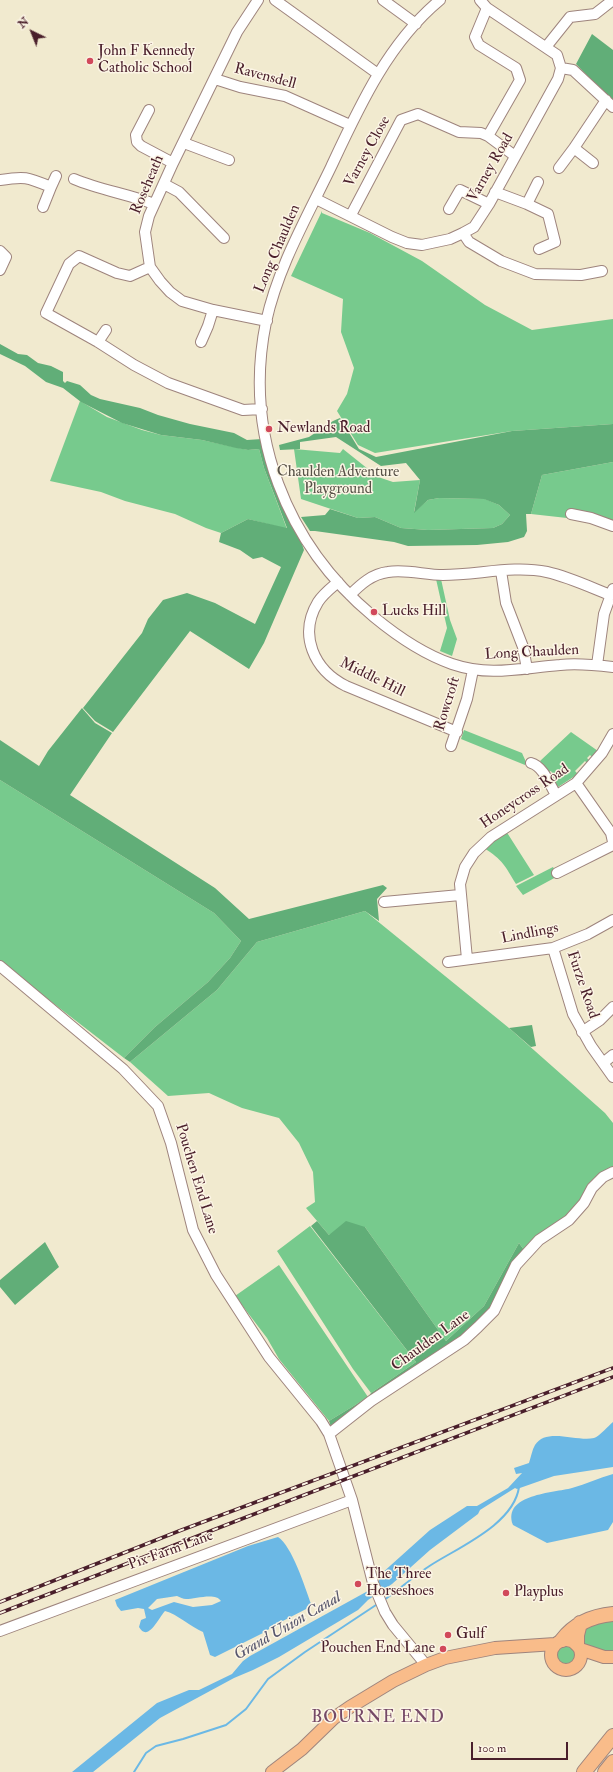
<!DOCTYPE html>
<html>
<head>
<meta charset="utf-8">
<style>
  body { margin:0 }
  #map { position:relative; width:613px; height:1772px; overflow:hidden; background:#f1eacf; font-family:"IM FELL Double Pica",serif }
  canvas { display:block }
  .north { position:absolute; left:12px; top:12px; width:40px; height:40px; -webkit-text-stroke:3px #fcf5e5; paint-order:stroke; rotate:317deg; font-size:11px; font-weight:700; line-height:16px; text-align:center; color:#4a1f2b }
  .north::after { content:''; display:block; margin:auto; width:14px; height:18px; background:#4a1f2b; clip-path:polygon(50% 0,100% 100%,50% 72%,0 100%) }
  .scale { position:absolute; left:471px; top:1742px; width:97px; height:18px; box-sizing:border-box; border:2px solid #4a1f2b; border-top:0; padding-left:5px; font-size:12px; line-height:14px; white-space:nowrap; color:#4a1f2b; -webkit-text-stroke:3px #fcf5e5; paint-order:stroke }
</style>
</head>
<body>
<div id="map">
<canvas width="613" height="1772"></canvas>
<div class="north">N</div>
<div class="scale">100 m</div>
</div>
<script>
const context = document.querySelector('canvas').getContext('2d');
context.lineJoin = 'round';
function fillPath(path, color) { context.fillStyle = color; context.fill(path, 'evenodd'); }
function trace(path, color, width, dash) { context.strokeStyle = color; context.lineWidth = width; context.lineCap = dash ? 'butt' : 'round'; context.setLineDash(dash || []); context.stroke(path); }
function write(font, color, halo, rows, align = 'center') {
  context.font = font + ' "IM FELL Double Pica",serif'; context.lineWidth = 3; context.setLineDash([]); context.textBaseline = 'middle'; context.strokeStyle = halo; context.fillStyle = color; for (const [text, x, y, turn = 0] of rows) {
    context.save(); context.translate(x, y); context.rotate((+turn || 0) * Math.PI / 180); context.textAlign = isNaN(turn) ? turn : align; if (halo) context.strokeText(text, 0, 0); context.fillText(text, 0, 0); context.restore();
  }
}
fillPath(new Path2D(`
  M 322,211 L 322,213 L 370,233 L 422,261 L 485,305 L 532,330 L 613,319 L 613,424 L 512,431 L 375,453 L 358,445 L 337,411 L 347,394 L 354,368 L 341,332 L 343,299 L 291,276 Z
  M 80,401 L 107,417 L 142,430 L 161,435 L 202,440 L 248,450 L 259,449 L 264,468 L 287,529 L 248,519 L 221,533 L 206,528 L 175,514 L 125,501 L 101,492 L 50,481 Z
  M 294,449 L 340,453 L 343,449 L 378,477 L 393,482 L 420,480 L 414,512 L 428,500 L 439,498 L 485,499 L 499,505 L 510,515 L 502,524 L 493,528 L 428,530 L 401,528 L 375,517 L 358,518 L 301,499 Z
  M 613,462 L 613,525 L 572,513 L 567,518 L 531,514 L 542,475 Z
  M 436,579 L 441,579 L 450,620 L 457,639 L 452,656 L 440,651 L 447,628 Z
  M 464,730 L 522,753 L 526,762 L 525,765 L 461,739 Z
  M 571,732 L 598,751 L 593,758 L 590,755 L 587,758 L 590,761 L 588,764 L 585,761 L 575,771 L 578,774 L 558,787 L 550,779 L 554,776 L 551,771 L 547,773 L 540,761 Z
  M 0,780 L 214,913 L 241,941 L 230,958 L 208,982 L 155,1027 L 124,1058 L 0,962 Z
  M 506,831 L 534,875 L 516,884 C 505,866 503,860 484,848 Z
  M 553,867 L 558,876 L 523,895 L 516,886 Z
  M 365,911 L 509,1028 L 605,1113 L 613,1123 L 613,1167 L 594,1178 L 588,1184 L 581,1200 L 573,1211 L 524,1250 L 519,1243 L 484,1306 L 446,1341 L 365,1227 L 329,1235 L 306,1208 L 315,1202 L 313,1172 L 299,1143 L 279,1118 L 242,1108 L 209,1093 L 168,1096 L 130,1062 L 217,990 L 257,942 Z
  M 310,1226 L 416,1362 L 371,1393 L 353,1369 L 277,1251 Z
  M 279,1265 L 368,1397 L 329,1421 L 279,1359 L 267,1338 L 235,1296 Z
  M 613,1620 L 613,1654 L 584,1647 L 583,1630 L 590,1626 Z
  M556 1655a10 10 0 1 1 20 0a10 10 0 1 1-20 0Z`), '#77ca8d');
fillPath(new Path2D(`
  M 592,34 L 613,50 L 613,103 L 576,64 Z
  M 0,344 L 18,354 L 27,355 L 38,363 L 51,366 L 63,372 L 63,381 L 65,383 L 67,381 L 80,385 L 91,395 L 100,399 L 140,408 L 158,415 L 190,424 L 234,433 L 247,440 L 262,439 L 299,535 L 304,550 L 264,643 L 249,669 L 190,631 L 113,732 L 95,721 L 83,708 L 142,633 L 148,619 L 163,600 L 187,593 L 215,603 L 255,624 L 281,567 L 262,557 L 253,559 L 240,550 L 219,542 L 221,533 L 248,519 L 287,528 L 264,468 L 259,449 L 248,450 L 236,448 L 202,440 L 161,435 L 122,423 L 81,402 L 63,388 L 46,382 L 25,366 L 0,354 Z
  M 340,418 L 359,449 L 376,457 L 512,431 L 613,424 L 613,462 L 542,475 L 531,514 L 526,514 L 527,531 L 524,537 L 508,542 L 477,545 L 408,546 L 394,542 L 315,531 L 310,531 L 301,517 L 325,515 L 330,509 L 358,518 L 375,517 L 401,528 L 428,530 L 493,528 L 502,524 L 510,515 L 499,505 L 484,499 L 439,498 L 428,500 L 414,513 L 420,480 L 406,463 L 381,466 L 336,437 L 300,442 L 300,449 L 280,450 L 279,445 L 309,437 L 333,421 Z
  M 82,708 L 95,723 L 112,733 L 70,795 L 215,888 L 249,919 L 383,885 L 387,888 L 377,899 L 379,921 L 365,911 L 257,942 L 217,990 L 130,1062 L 124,1058 L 155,1027 L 208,982 L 230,958 L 241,941 L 214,913 L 0,780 L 0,740 L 39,766 L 48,751 Z
  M 532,1025 L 536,1046 L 531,1047 L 509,1028 Z
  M 317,1221 L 329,1235 L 346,1221 L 365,1227 L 446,1341 L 484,1306 L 519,1243 L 524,1250 L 494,1302 L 471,1330 L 331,1427 L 329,1421 L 368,1397 L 371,1393 L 416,1362 L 311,1226 Z
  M 45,1242 L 59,1267 L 15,1305 L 0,1287 L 0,1280 Z`), '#61ae78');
fillPath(new Path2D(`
  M 613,1422 L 613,1467 L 554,1476 L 517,1489 L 515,1488 L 480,1510 L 478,1514 L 430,1550 L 392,1584 L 368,1600 L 358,1610 L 279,1657 L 253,1670 L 234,1678 L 160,1718 L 93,1772 L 72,1772 L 157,1703 L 189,1690 L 199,1690 L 232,1674 L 243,1661 L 250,1656 L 366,1592 L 378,1584 L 381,1574 L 430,1530 L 467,1506 L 477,1506 L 508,1488 L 522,1473 L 516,1474 L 514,1468 L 529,1463 C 531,1457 532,1450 535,1445 C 546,1427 577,1442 594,1438 C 600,1436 608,1426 613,1422 Z
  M 613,1474 L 613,1522 L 608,1530 L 547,1543 L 513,1525 C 502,1494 554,1493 572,1488 C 586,1484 599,1478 613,1474 Z
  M 278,1537 C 292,1546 305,1587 311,1604 L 310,1607 L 273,1626 L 265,1632 L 215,1657 L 210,1655 L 203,1632 C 191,1627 177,1614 165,1611 C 159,1617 148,1643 139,1627 L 141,1620 L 146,1618 L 144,1609 L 138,1608 L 121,1611 L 117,1606 L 115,1600 L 248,1546 ZM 177,1596 C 180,1597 183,1599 186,1599 C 195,1599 216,1592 221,1601 L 212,1605 L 193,1607 L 174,1602 L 152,1610 L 148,1608 L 157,1599 Z`), '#6bb8e5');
trace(new Path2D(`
  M 384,1600 C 400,1589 415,1575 431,1565 C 459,1547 514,1524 519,1487
  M 134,1772 L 146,1753 L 156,1746 L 183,1739 L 226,1725 L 246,1709 L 268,1679 L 305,1652 L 379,1603`), '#6bb8e5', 2);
const minor = new Path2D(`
  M 258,0 L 237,32 L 173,163 L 149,216 L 145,232 L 150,267 L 160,281 L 170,292 L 182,301 L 213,310 L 267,321
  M 275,0 L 378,74
  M 383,0 L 416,24
  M 440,0 C 388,43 359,107 331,167 C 307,217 278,267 266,322 C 243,434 286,544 374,617 C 397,636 423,654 452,664 C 490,677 521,668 560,665 C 578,663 596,665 613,667
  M 487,8 L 475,37 L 479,45 L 516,68 L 520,80 L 488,136 L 515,156
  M 546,47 L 570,17 L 595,14 L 613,0
  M 561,68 L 573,70 L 613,107
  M 215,79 L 240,87 L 285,96 L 350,125
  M 149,110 L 136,135 L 137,142 L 141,146 L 173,163
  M 184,143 L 229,160
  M 574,148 L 593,163
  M 559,168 L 574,148 L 606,100
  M 74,179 C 100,190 128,194 154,204
  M 0,180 C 25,176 27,177 51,187 L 43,207
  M 164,184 L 179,192 L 224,238
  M 51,187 L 56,176
  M 495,192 L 527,204 L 538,182
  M 316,199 L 392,237 L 407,243 L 422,245 L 450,239 L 463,233 L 474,227 L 489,204 L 558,79 L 561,68 L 557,55 L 487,8 L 480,0
  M 527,204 L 548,214 L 555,242 L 539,249
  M 449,209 L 460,190 L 489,204
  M 351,215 L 401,120 L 418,114 L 459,132 L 481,133 L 488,136
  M 463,233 L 469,242 L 501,261 L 535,274 L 581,275 L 602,271
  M 0,251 L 6,257 L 0,270
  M 150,267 L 130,276 L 117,273 L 79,256 L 69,264 L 46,313 L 98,342 L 134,365 L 168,383 L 243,410 L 262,409
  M 98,342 L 106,330
  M 201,342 L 208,326 L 213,310
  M 571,514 L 591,518 L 613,526
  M 501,571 L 506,603 L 523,647 L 527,669
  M 338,582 C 331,588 323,594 318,602 C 298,635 314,670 346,686 L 457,732
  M 350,595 C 361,584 372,574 388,572 C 406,569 425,575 443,575 C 478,575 513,565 547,572 C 569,577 590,587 610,595
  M 597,665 L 604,614 L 613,589
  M 451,746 L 467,699 L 473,670
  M 531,763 C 543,766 550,785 556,795
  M 576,783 L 611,833 L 613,842
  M 557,873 L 613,845
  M 384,902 L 460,895
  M 553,948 L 573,1014 L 591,1046 L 613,1077
  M 467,959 L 460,884 L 465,867 L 474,853 L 491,837 L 576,783 L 602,753 L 613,734
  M 448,962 L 553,948 L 588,934 L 613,920
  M 0,966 L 123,1069 L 158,1106 L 171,1143 L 193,1230 L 216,1275 L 269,1357 L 321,1421 L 329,1434 L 352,1500 L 373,1583 L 385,1612 L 393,1625 L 426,1665
  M 582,1032 L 600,1020 L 613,1007
  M 603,1063 L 613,1055
  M 329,1434 L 371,1401 L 464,1340 L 478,1327 L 494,1311 L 516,1265 L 539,1240 L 569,1220 L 584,1203 L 592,1188 L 603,1177 L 613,1172
  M 0,1631 L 352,1500`);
const major = new Path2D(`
  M551 1655a15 15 0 1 1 30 0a15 15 0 1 1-30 0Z
  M 580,1649 L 604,1657 L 613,1657
  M 272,1772 L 302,1749 L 334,1718 L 350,1707 L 393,1681 L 426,1665 L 445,1658 L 495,1648 L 555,1644`);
const highway = new Path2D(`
  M 562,1640 C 575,1623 592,1616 613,1614
  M 577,1644 L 577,1635 L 580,1623
  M 584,1772 L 613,1736
  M 605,1772 L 613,1762`);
trace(minor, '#9e847d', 12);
trace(major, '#9e847d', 14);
trace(highway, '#9e847d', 16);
trace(minor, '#fff', 10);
trace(major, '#f9bc8a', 12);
trace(highway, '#f9bc8a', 14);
const rail = new Path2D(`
  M 0,1602 L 179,1531 L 613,1368
  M 0,1613 L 244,1518 L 613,1377`);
trace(rail, '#4a1f2b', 3.5);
trace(rail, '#fcf5e5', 2, [6]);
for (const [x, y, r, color] of [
  [90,61,4,"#d1495b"],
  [269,429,4,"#d1495b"],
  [374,612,4,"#d1495b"],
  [358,1584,4,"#d1495b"],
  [506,1593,4,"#d1495b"],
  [448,1635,4,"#d1495b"],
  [443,1649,4,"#d1495b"]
]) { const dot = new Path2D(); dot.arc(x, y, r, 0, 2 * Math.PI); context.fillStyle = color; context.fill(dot); trace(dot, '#fcf5e5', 1.5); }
write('15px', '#4a1f2b', '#fcf5e5', [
  ["John F Kennedy",98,52],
  ["Catholic School",98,69],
  ["Newlands Road",277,429],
  ["Lucks Hill",382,612],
  ["The Three",366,1575],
  ["Horseshoes",366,1592],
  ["Playplus",514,1593],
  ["Gulf",456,1635],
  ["Pouchen End Lane",435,1649,"right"]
], 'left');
write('15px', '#4a1f2b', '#fcf5e5', [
  ["Ravensdell",265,77,15],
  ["Varney Close",368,152,-61],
  ["Varney Road",491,168,-60],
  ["Roseheath",148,185,-67],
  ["Long Chaulden",278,249,-67],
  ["Long Chaulden",532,653,-3],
  ["Middle Hill",372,678,26],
  ["Rowcroft",448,704,-73],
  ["Honeycross Road",525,797,-34],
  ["Lindlings",530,934,-11],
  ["Furze Road",582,985,71],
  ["Pouchen End Lane",196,1179,73],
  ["Chaulden Lane",431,1341,-36],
  ["Pix Farm Lane",171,1551,-20]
]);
write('15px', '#585248', '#fcf5e5', [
  ["Chaulden Adventure",338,473],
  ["Playground",338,490]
]);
write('italic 16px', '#56556c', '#fcf5e5', [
  ["Grand Union Canal",288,1627,-30]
]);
context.letterSpacing = '1px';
write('17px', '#754966', '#fcf5e5', [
  ["BOURNE END",378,1718]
]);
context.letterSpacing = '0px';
</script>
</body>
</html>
